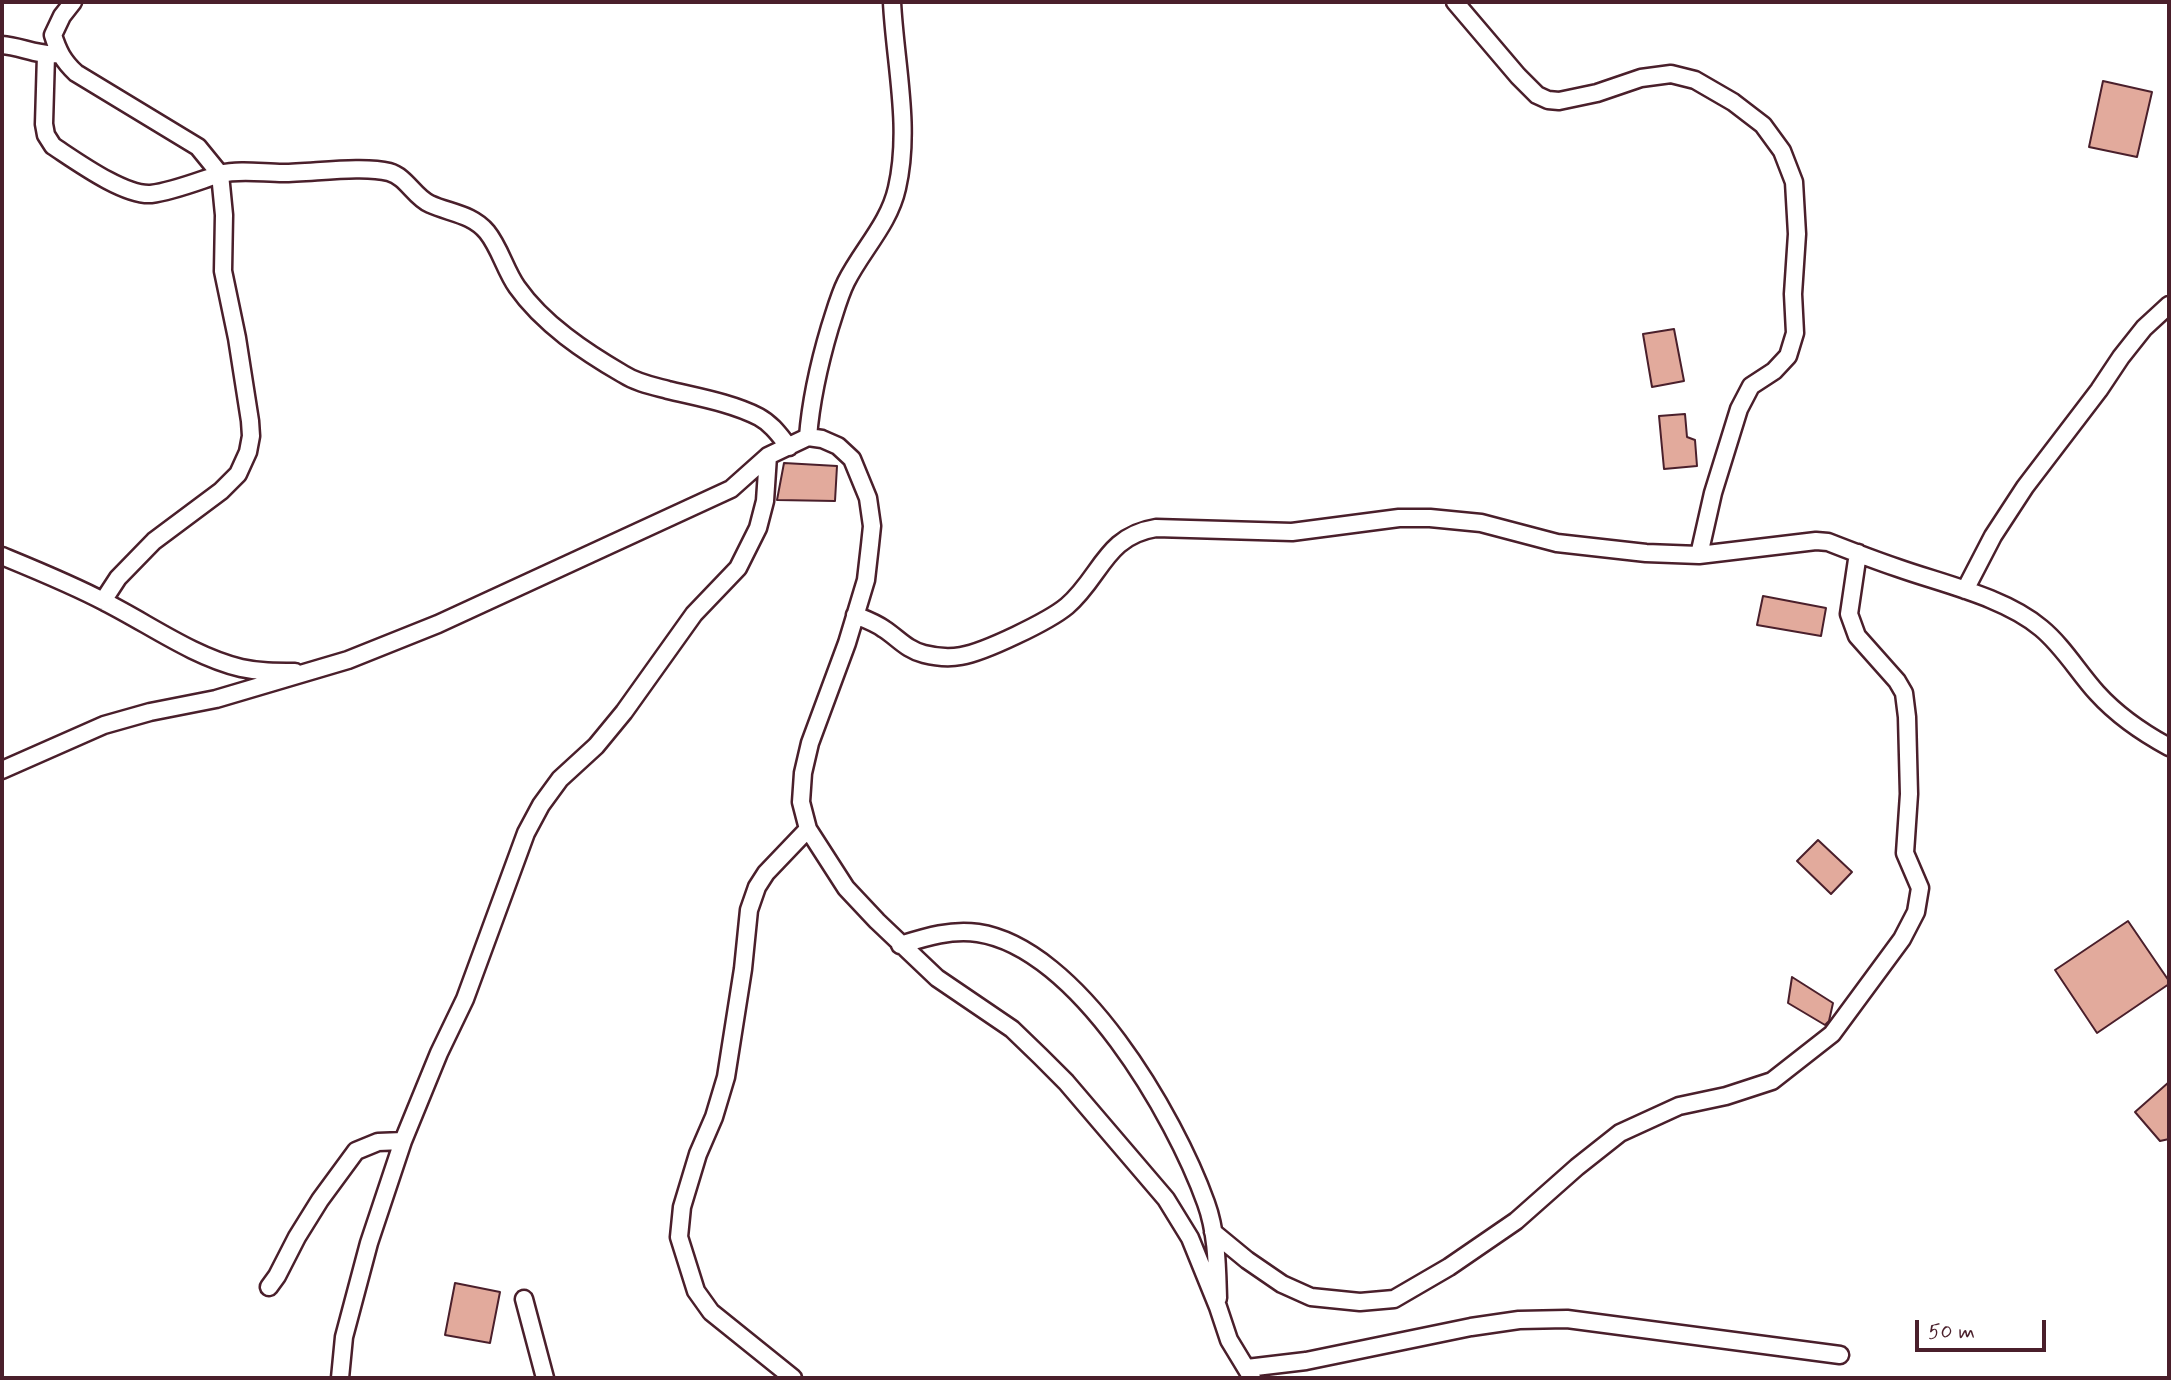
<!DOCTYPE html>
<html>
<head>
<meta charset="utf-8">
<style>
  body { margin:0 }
  #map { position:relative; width:2171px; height:1380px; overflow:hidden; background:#fff; font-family:Mynerve,sans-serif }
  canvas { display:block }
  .frame { position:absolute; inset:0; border:4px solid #4a1f2b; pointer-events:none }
  .scale { position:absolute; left:1915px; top:1320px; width:131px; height:32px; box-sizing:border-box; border:4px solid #4a1f2b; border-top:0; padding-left:9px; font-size:21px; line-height:24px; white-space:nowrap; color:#4a1f2b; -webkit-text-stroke:5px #fff; paint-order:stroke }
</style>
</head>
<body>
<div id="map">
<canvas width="2171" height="1380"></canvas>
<div class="frame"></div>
<div class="scale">50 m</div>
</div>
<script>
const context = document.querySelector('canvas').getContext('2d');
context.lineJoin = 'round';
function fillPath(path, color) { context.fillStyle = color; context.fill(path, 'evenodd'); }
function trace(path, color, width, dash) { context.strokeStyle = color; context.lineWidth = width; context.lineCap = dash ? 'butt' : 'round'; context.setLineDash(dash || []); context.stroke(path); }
const building = new Path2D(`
  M 2103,81 L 2152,92 L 2137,157 L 2089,147 Z
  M 1674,329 L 1684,381 L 1652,387 L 1643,334 Z
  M 1685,414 L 1687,437 L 1695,440 L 1697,466 L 1664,469 L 1659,416 Z
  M 784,463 L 837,466 L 835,501 L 777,500 Z
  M 1763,596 L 1826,608 L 1821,636 L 1757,625 Z
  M 1818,840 L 1852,872 L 1831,894 L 1797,861 Z
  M 2128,921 L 2169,981 L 2169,984 L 2097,1033 L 2055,970 Z
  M 1792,977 L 1833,1003 L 1829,1021 L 1825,1025 L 1788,1003 Z
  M 2169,1082 L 2169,1139 L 2160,1141 L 2135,1112 Z
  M 455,1283 L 500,1292 L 490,1343 L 445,1335 Z`);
fillPath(building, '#e2aa9c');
trace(building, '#4a1f2b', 2);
const street = new Path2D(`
  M 73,2 L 62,16 L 53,35 C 58,51 63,61 76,73 L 198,147 L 220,174 C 240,169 263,173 283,173 C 312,173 363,165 389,172 C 407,177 414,197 430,204 C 450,213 472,214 487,232 C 500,248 505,270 517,287 C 543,324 585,352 623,374 C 637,383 653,386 668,390 C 697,397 732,403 759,417 C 772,424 780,436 789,447
  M 1455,2 L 1518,76 L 1537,95 L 1548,100 L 1559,101 L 1597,93 L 1641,78 L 1671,74 L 1695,80 L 1733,102 L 1763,125 L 1782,151 L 1794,182 L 1797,234 L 1793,294 L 1795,333 L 1788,356 L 1774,371 L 1751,386 L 1739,409 L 1713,493 L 1699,555
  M 2,45 C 20,46 38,56 57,54
  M 46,55 L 44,124 L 46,135 L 53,146 C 76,161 124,196 151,194 C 174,191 198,181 220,174 L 224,215 L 223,271 L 237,338 L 250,421 L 251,436 L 248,452 L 238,474 L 221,491 L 154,541 L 118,578 L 103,601
  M 808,437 C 811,399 819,364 830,327 C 835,312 839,296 846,282 C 862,250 889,224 897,188 C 911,127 895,63 892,2
  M 2,556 C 36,570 73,585 105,602 C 149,624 192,656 241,668 C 259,672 276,672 295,672
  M 1965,590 L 1993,536 L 2025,487 L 2099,390 L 2121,357 L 2144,328 L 2169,305
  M 855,615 C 865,619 876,623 884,629 C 898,638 907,650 924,654 C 936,657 950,658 961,656 C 985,652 1049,621 1067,606 C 1101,577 1105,536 1156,528 L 1292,532 L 1399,518 L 1430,518 L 1481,523 L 1557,543 L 1646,553 L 1699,555 L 1816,541 L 1828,542 C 1851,551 1874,560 1898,568 C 1943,584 2004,597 2041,628 C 2063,646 2078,672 2097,693 C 2117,715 2143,733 2169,747
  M 2,770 L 104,725 L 150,712 L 216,699 L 348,660 L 438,624 L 731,489 L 768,456 L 808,437 L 822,439 L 838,446 L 852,459 L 868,498 L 872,526 L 870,545 L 866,580 L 847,643 L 810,743 L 803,773 L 801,802 L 808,829 L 846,888 L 877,921 L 937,978 L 1012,1029 L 1041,1057 L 1066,1082 L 1166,1199 L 1190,1238 L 1218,1307 L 1229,1340 L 1252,1378
  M 900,945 C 926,937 951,929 978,933 C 1078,948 1175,1116 1206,1203 C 1217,1233 1217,1267 1218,1298
  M 1213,1232 L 1247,1260 L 1282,1284 L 1311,1297 L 1360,1302 L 1394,1299 L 1449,1267 L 1516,1221 L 1577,1167 L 1620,1133 L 1679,1106 L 1726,1096 L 1772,1081 L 1832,1034 L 1902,939 L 1916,912 L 1920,888 L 1905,853 L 1909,794 L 1907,717 L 1904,693 L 1897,681 L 1857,636 L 1849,614 L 1858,553
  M 269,1287 L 277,1276 L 297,1237 L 320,1200 L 356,1151 L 378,1142 L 403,1141
  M 524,1299 L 545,1378
  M 1247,1368 L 1306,1361 L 1471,1327 L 1519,1320 L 1567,1319 L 1840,1355
  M 340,1378 L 344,1337 L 369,1243 L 403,1141 L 439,1053 L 465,999 L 526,833 L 541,805 L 560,779 L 596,746 L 624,712 L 694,614 L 738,568 L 758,528 L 765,501 L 768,456
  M 793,1378 L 711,1312 L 696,1291 L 679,1237 L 682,1207 L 698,1154 L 714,1117 L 726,1077 L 743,969 L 749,910 L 757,887 L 766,873 L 808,829`);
trace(street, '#4a1f2b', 21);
trace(street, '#fff', 16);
</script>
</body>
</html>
